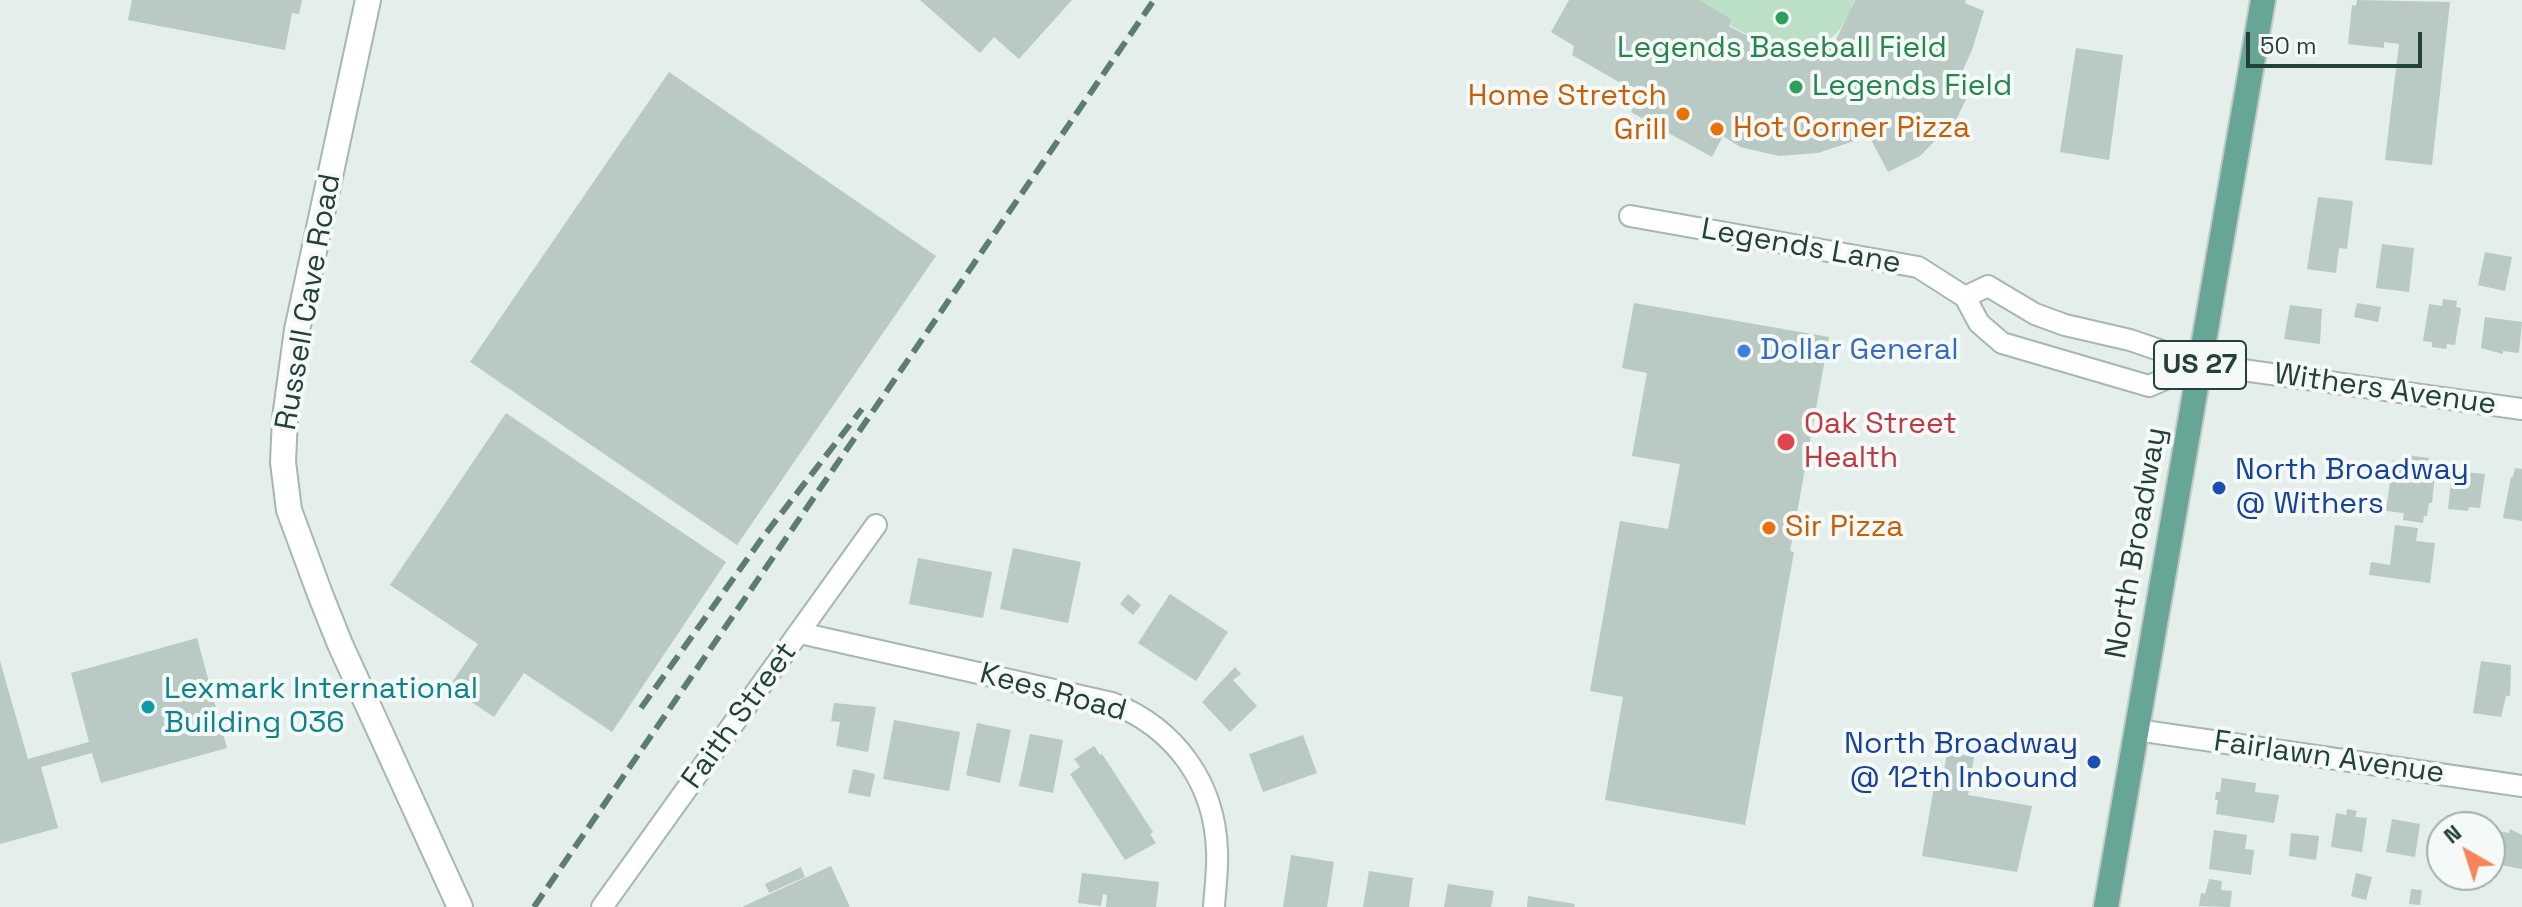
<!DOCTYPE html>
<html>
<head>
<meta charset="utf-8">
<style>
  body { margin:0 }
  #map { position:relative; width:2522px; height:907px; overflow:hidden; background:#e4eeea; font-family:"Space Grotesk",sans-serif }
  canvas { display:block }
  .north { position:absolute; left:2426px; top:811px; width:80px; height:80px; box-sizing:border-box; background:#f5faf8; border:2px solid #a1b0ac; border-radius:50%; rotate:321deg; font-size:22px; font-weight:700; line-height:32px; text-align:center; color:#22413a }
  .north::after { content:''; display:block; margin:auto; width:28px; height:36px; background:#f78559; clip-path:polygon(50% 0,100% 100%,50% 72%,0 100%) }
  .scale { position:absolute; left:2246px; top:32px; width:176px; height:36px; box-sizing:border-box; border:4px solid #22413a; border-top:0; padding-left:10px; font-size:24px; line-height:28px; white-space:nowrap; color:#22413a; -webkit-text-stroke:6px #f5faf8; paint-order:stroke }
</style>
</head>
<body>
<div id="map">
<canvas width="2522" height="907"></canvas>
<div class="north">N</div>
<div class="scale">50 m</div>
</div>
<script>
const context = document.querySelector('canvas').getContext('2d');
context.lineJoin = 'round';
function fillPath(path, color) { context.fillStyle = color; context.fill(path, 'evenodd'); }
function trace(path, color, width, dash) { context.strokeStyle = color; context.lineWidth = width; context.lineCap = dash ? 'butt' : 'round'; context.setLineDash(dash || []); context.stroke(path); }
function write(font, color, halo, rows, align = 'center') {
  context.font = font + ' "Space Grotesk",sans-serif'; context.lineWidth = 8; context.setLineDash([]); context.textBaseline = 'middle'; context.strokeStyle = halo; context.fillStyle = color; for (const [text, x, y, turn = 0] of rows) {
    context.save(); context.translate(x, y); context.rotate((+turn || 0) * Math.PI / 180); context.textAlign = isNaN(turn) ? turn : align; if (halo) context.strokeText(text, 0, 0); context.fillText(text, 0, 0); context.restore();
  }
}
fillPath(new Path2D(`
  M 1685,0 L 1854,0 C 1837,46 1826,42 1782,54 Z`), '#bce0c7');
fillPath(new Path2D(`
  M 132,0 L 302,0 L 299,14 L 292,13 L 285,50 L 128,20 Z
  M 920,0 L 1072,0 L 1019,59 L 994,37 L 980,53 Z
  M 1569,0 L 1699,0 L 1731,19 L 1729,26 L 1784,56 L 1822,50 L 1835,42 L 1855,0 L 1966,0 L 1965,3 L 1984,11 L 1972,50 L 1957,83 L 1970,91 L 1957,118 L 1920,156 L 1888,172 L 1869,136 L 1818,153 L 1779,156 L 1740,147 L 1723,136 L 1712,157 L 1631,112 L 1640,94 L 1572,55 L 1574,46 L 1551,32 Z
  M 2357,0 L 2450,2 L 2432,165 L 2385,160 L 2399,44 L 2384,42 L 2384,48 L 2348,44 L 2352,5 L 2356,6 Z
  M 2076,48 L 2123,55 L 2109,160 L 2060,152 Z
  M 669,72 L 936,256 L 737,545 L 470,362 Z
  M 2318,197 L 2353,201 L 2347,249 L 2339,248 L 2336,273 L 2307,269 Z
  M 2382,244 L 2414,248 L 2409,292 L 2376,288 Z
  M 2485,252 L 2512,257 L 2505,291 L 2478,285 Z
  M 2443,299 L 2457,301 L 2456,307 L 2461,308 L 2455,345 L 2447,344 L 2446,349 L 2432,347 L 2432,342 L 2423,341 L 2429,304 L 2442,306 Z
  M 1634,303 L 1829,337 L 1790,551 L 1794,552 L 1745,825 L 1605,800 L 1623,697 L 1590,691 L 1620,521 L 1668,529 L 1680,464 L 1632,456 L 1647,373 L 1622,368 Z
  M 2357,303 L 2381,307 L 2378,322 L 2354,317 Z
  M 2290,305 L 2322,309 L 2320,344 L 2284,339 Z
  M 2485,317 L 2522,322 L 2519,353 L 2503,351 L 2503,354 L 2481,348 Z
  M 506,413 L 726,562 L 612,732 L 524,673 L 494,717 L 449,687 L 478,644 L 390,585 Z
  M 2406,455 L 2429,458 L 2428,464 L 2436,465 L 2432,503 L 2429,503 L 2427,516 L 2424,516 L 2423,523 L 2403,520 L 2404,513 L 2386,511 L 2393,460 L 2405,462 Z
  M 2515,468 L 2522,469 L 2522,521 L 2503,518 L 2511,477 L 2513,477 Z
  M 2452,471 L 2485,474 L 2480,508 L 2469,507 L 2468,511 L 2448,509 Z
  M 2395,525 L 2418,528 L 2416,541 L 2435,543 L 2430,583 L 2369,575 L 2371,562 L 2390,565 Z
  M 1013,548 L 1081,562 L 1068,623 L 1000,609 Z
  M 918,558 L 992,572 L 983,618 L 909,604 Z
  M 1128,594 L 1141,605 L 1133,615 L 1120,604 Z
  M 1170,594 L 1228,632 L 1196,681 L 1138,643 Z
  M 197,638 L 227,748 L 101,783 L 92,753 L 41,767 L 58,828 L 0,844 L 0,661 L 28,759 L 89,742 L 71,673 Z
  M 2481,661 L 2511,665 L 2510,696 L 2506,696 L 2501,717 L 2473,713 Z
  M 1235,667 L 1241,674 L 1233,680 L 1257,706 L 1230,732 L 1202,702 Z
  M 834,703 L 876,707 L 868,752 L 836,746 L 840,722 L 831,721 Z
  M 894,720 L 960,732 L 949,791 L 883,779 Z
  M 977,723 L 1011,730 L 1000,783 L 966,775 Z
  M 1030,734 L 1063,740 L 1053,793 L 1019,786 Z
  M 1303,735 L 1317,773 L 1263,792 L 1249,754 Z
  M 1094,746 L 1100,755 L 1102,754 L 1153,832 L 1150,834 L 1156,843 L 1125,860 L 1070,774 L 1080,767 L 1074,759 Z
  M 1947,752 L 1974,757 L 1968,795 L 2032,806 L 2017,872 L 1922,856 L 1934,787 L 1941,789 Z
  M 853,769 L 875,774 L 870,797 L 848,793 Z
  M 2222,778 L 2256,783 L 2255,792 L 2279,795 L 2274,823 L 2216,814 L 2218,800 L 2215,800 L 2216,792 L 2220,792 Z
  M 2347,809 L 2357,811 L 2355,817 L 2367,818 L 2362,852 L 2331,847 L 2336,813 L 2346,815 Z
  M 2447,815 L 2482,820 L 2481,827 L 2445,827 Z
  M 2392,819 L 2420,824 L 2415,857 L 2386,852 Z
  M 2510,829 L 2522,835 L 2522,869 L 2490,863 L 2494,830 L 2509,833 Z
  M 2214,830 L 2247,835 L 2245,849 L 2254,850 L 2251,875 L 2209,869 Z
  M 2291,833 L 2319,836 L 2316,860 L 2289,856 Z
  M 1291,855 L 1334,862 L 1327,907 L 1283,907 Z
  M 831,866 L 850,907 L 742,907 Z
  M 801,867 L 805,877 L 769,893 L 765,884 Z
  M 1369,871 L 1413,878 L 1409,907 L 1363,907 Z
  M 1082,873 L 1159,882 L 1156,907 L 1106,907 L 1107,895 L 1103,894 L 1101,906 L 1078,903 Z
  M 2356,873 L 2372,877 L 2366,900 L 2351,896 Z
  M 2209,879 L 2222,881 L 2221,890 L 2232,891 L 2230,907 L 2199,906 L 2201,893 L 2205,894 Z
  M 1448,884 L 1494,891 L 1491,907 L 1444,907 Z
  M 2411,889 L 2422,890 L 2420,905 L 2409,904 Z
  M 1528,896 L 1575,904 L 1574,907 L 1527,907 Z`), '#b9c9c3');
const minor = new Path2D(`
  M 1630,216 L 1918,267 L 1965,297 L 1979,323 L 2002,343 L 2149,386 L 2200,364
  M 1965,297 L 1988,286 L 2035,314 L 2065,325 L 2130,340 L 2200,364 L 2522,409
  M 800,633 L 1112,703 C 1175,728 1215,783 1217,851 C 1218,869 1215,889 1214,907
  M 2137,730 L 2522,786
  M 602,907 L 876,525`);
const tertiary = new Path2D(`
  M 368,0 L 297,330 L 285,418 L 283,462 L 289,510 L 320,594 L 340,644 L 460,907`);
const primary = new Path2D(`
  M 2106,907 L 2263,0`);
trace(minor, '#a6b7b2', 24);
trace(tertiary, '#a6b7b2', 28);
trace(primary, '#c1cac8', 28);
trace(minor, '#fff', 20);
trace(tertiary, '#fff', 24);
trace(primary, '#67a597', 24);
trace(new Path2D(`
  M 641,708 L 760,541 L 862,409
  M 534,907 L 1154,0`), '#5d7c75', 6, [16, 8]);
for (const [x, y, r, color] of [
  [1782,18,8,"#2e9e5b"],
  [1796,87,8,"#2e9e5b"],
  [1683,114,8,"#e8710a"],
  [1717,129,8,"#e8710a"],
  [1744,351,8,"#3f7fe0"],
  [1786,442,10,"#e0444e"],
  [2219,488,8,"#1a4fb4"],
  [1769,528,8,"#e8710a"],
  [148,707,8,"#0f9aa8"],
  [2094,762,8,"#1a4fb4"]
]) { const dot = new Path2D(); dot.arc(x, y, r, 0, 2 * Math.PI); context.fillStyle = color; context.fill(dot); trace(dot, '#f5faf8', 3); }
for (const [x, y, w] of [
  [2200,365,92]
]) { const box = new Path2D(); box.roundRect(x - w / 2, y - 24, w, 48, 6); context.fillStyle = '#f5faf8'; context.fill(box); trace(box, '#22413a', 2); }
write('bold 28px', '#22413a', null, [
  ["US 27",2200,365]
]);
write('30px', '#27864d', '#f5faf8', [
  ["Legends Baseball Field",1782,49],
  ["Legends Field",1812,87,"left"]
]);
write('30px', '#c56008', '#f5faf8', [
  ["Home Stretch",1667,97,"right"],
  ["Grill",1667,131,"right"],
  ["Hot Corner Pizza",1733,129],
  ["Sir Pizza",1785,528]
], 'left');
write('30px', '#22413a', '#f5faf8', [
  ["Legends Lane",1801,247,10],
  ["Russell Cave Road",309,302,-80],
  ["Withers Avenue",2385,390,8],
  ["North Broadway",2137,543,-80],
  ["Kees Road",1053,693,15],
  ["Faith Street",740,716,-54],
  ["Fairlawn Avenue",2329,758,8]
]);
write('30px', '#366cbe', '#f5faf8', [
  ["Dollar General",1760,351]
], 'left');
write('30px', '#be3a42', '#f5faf8', [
  ["Oak Street",1804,425],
  ["Health",1804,459]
], 'left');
write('30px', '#164399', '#f5faf8', [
  ["North Broadway",2235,471],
  ["@ Withers",2235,505],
  ["North Broadway",2078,745,"right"],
  ["@ 12th Inbound",2078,779,"right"]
], 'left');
write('30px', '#0d838f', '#f5faf8', [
  ["Lexmark International",164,690],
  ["Building 036",164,724]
], 'left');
</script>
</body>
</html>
